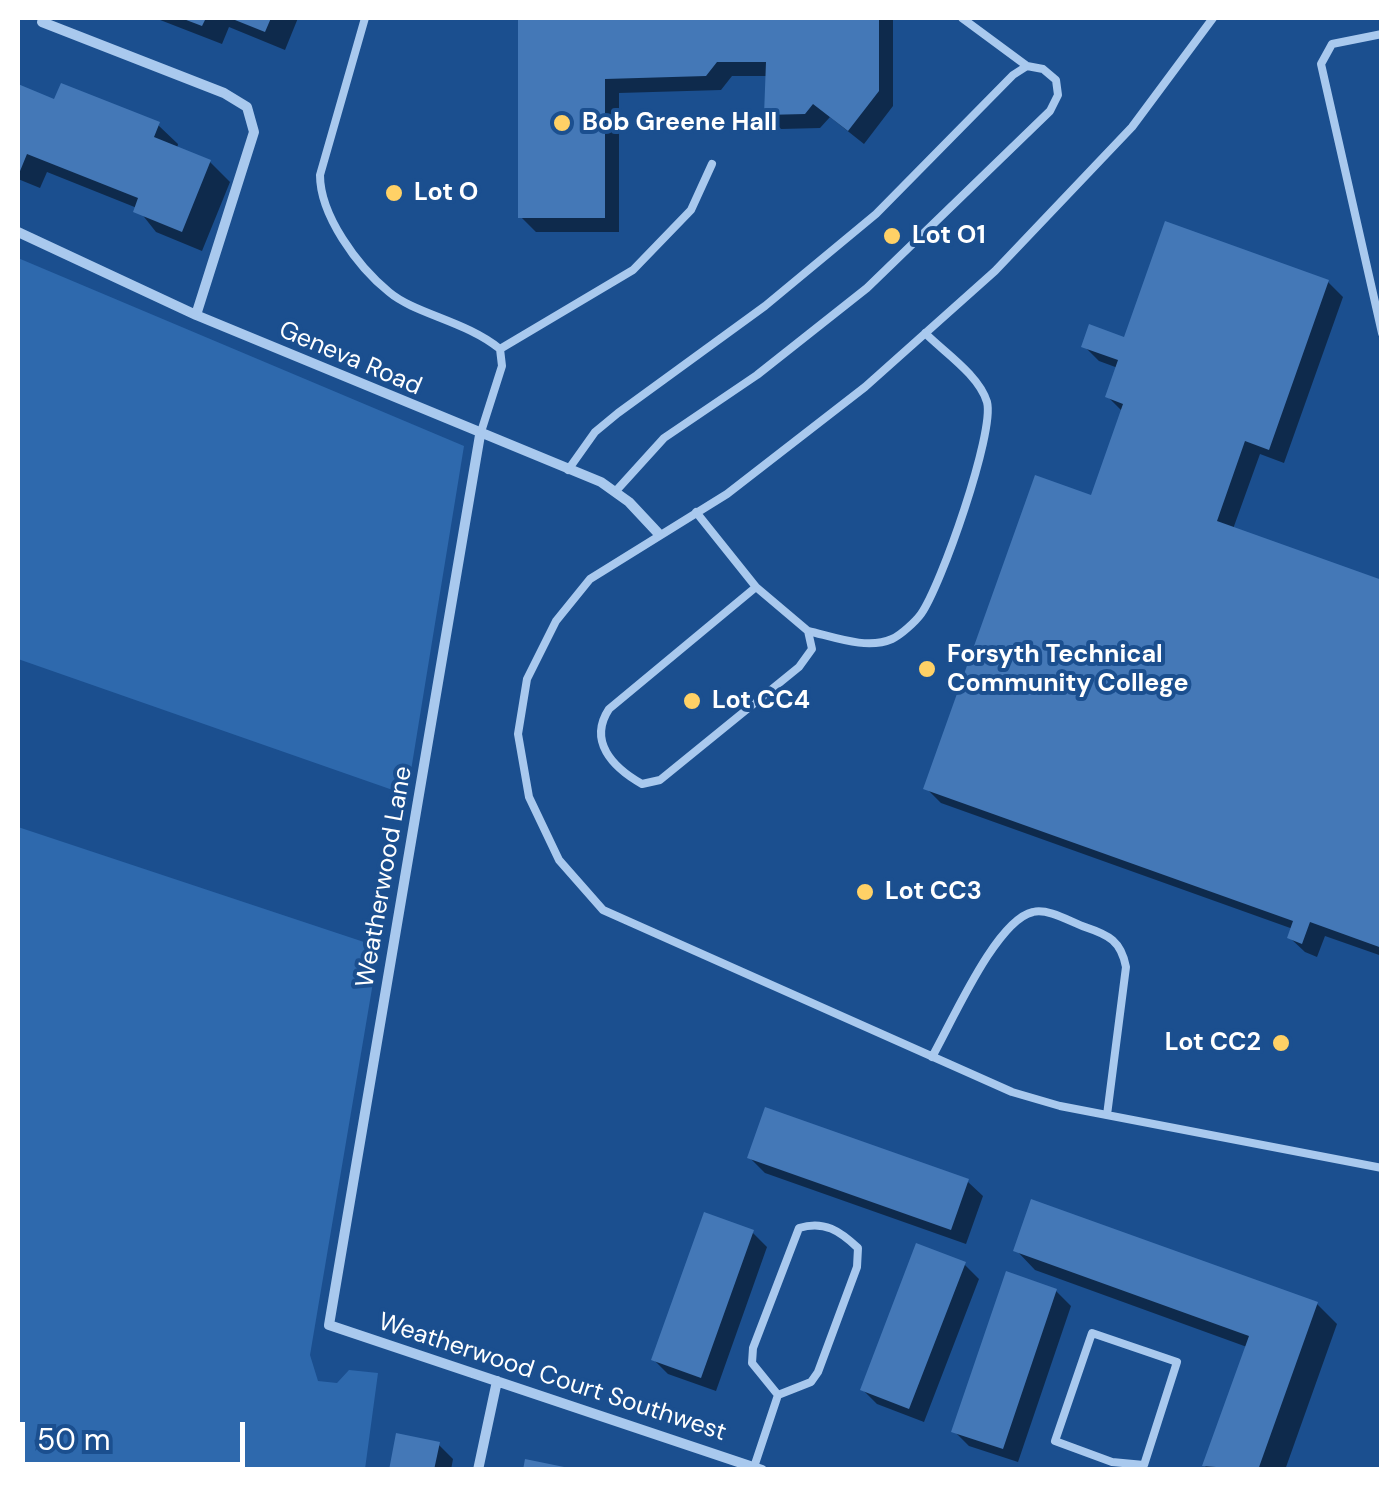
<!DOCTYPE html>
<html>
<head>
<meta charset="utf-8">
<style>
  body { margin:0 }
  #map { position:relative; width:1399px; height:1487px; overflow:hidden; background:#1b4f8f; font-family:"DM Sans",sans-serif }
  canvas { display:block }
  .frame { position:absolute; inset:0; border:20px solid #fff; pointer-events:none }
  .scale { position:absolute; left:20px; top:1422px; width:225px; height:45px; box-sizing:border-box; border:5px solid #fff; border-top:0; padding-left:12px; font-size:30px; line-height:35px; white-space:nowrap; color:#fff; -webkit-text-stroke:8px #1b4f8f; paint-order:stroke }
</style>
</head>
<body>
<div id="map">
<canvas width="1399" height="1487"></canvas>
<div class="frame"></div>
<div class="scale">50 m</div>
</div>
<script>
const context = document.querySelector('canvas').getContext('2d');
context.lineJoin = 'round';
function fillPath(path, color) { context.fillStyle = color; context.fill(path, 'evenodd'); }
function trace(path, color, width, dash) { context.strokeStyle = color; context.lineWidth = width; context.lineCap = dash ? 'butt' : 'round'; context.setLineDash(dash || []); context.stroke(path); }
function write(font, color, halo, rows, align = 'center') {
  context.font = font + ' "DM Sans",sans-serif'; context.lineWidth = 8; context.setLineDash([]); context.textBaseline = 'middle'; context.strokeStyle = halo; context.fillStyle = color; for (const [text, x, y, turn = 0] of rows) {
    context.save(); context.translate(x, y); context.rotate((+turn || 0) * Math.PI / 180); context.textAlign = isNaN(turn) ? turn : align; if (halo) context.strokeText(text, 0, 0); context.fillText(text, 0, 0); context.restore();
  }
}
fillPath(new Path2D(`
  M 18,258 L 464,446 L 407,795 L 18,659 Z
  M 18,827 L 379,947 L 310,1355 L 318,1381 L 337,1383 L 349,1370 L 378,1373 L 365,1469 L 18,1469 Z`), '#2e69ad');
fillPath(new Path2D(`
  M 155,18 L 298,18 L 285,50 L 229,27 L 222,44 Z
  M 520,18 L 893,18 L 893,106 L 864,144 L 830,117 L 820,128 L 781,129 L 767,114 L 768,76 L 732,76 L 721,90 L 619,93 L 619,232 L 536,232 L 521,217 Z
  M 18,87 L 56,102 L 158,125 L 178,144 L 177,149 L 210,162 L 230,182 L 202,251 L 156,232 L 137,208 L 47,172 L 40,188 L 18,179 Z
  M 1328,282 L 1343,297 L 1284,463 L 1260,454 L 1233,529 L 1382,583 L 1382,956 L 1325,936 L 1317,957 L 1305,952 L 1290,938 L 1293,929 L 941,803 L 926,788 L 1092,498 L 1123,412 L 1108,397 L 1118,368 L 1099,361 L 1084,346 L 1125,340 Z
  M 750,1158 L 968,1182 L 983,1196 L 966,1244 L 765,1173 Z
  M 752,1232 L 767,1247 L 716,1391 L 668,1374 L 653,1359 Z
  M 1016,1250 L 1317,1304 L 1337,1324 L 1285,1470 L 1209,1470 L 1205,1466 L 1247,1347 L 1035,1270 Z
  M 964,1264 L 979,1279 L 924,1422 L 877,1404 L 862,1389 Z
  M 1056,1291 L 1071,1306 L 1018,1462 L 969,1446 L 954,1431 Z
  M 438,1444 L 453,1459 L 451,1470 L 391,1470 Z`), '#0007');
fillPath(new Path2D(`
  M 181,18 L 206,18 L 202,26 Z
  M 230,18 L 271,18 L 265,32 Z
  M 518,18 L 879,18 L 879,91 L 848,131 L 813,104 L 805,114 L 764,115 L 766,62 L 717,62 L 706,76 L 605,79 L 605,218 L 518,218 Z
  M 61,83 L 160,122 L 154,137 L 211,160 L 182,232 L 133,212 L 138,198 L 27,154 L 18,176 L 18,84 L 54,99 Z
  M 1165,221 L 1329,280 L 1269,450 L 1245,441 L 1217,521 L 1382,580 L 1382,948 L 1310,922 L 1302,944 L 1287,938 L 1293,921 L 923,789 L 1035,475 L 1091,495 L 1123,404 L 1105,397 L 1118,360 L 1081,347 L 1089,324 L 1124,337 Z
  M 765,1107 L 969,1179 L 951,1230 L 747,1158 Z
  M 1031,1199 L 1318,1302 L 1258,1470 L 1202,1466 L 1249,1336 L 1013,1251 Z
  M 704,1212 L 754,1230 L 701,1378 L 651,1360 Z
  M 916,1243 L 966,1262 L 909,1409 L 860,1390 Z
  M 1006,1271 L 1057,1289 L 1003,1449 L 951,1432 Z
  M 396,1433 L 440,1442 L 434,1470 L 389,1470 Z
  M 525,1459 L 569,1468 L 569,1470 L 523,1470 Z`), '#4478b7');
trace(new Path2D(`
  M 365,18 L 320,175 C 320,215 357,266 389,292 C 415,314 466,321 500,349 L 502,366 L 480,435
  M 962,18 L 1027,66
  M 1213,18 L 1132,127 L 995,271 L 865,387 L 727,494 L 590,579 L 556,621 L 527,679 L 518,734 L 529,797 L 559,860 L 603,910 L 1012,1092 L 1060,1106 L 1382,1168
  M 1382,34 L 1332,44 L 1321,64 L 1382,333
  M 500,349 L 633,270 L 691,210 L 712,164
  M 568,470 L 595,432 L 618,413 L 765,306 L 876,214 L 1013,75 L 1027,66 L 1043,69 L 1056,80 L 1058,95 L 1050,111 L 867,288 L 757,375 L 664,438 L 615,492
  M 696,512 L 756,587 L 808,631 L 812,649 L 799,667 L 660,780 L 642,784 C 612,767 588,741 609,709 L 756,587
  M 808,631 C 834,637 867,650 892,639 C 901,635 916,621 921,614 C 941,586 995,432 987,402 C 979,375 944,352 925,333
  M 932,1057 C 952,1022 996,920 1033,912 C 1048,908 1071,922 1085,927 C 1109,935 1121,941 1126,967 L 1107,1115
  M 1092,1333 L 1177,1362 L 1144,1465 L 1112,1462 L 1055,1441 Z
  M 754,1467 L 778,1395 L 752,1363 L 753,1348 L 799,1228 C 824,1220 840,1231 858,1248 L 857,1267 L 818,1372 L 811,1382 L 778,1395`), '#a9c9ee', 8);
trace(new Path2D(`
  M 42,22 L 224,93 L 247,107 L 254,132 L 196,315
  M 18,232 L 196,315 L 601,482 L 629,502 L 658,533
  M 480,435 L 329,1325 L 762,1470
  M 478,1470 L 497,1381`), '#a9c9ee', 10);
for (const [x, y, r, color] of [
  [562,123,10,"#ffd166"],
  [394,193,10,"#ffd166"],
  [892,236,10,"#ffd166"],
  [927,669,10,"#ffd166"],
  [692,701,10,"#ffd166"],
  [865,892,10,"#ffd166"],
  [1281,1043,10,"#ffd166"]
]) { const dot = new Path2D(); dot.arc(x, y, r, 0, 2 * Math.PI); context.fillStyle = color; context.fill(dot); trace(dot, '#1b4f8f', 4); }
write('bold 25px', '#fff', '#1b4f8f', [
  ["Bob Greene Hall",582,123],
  ["Lot O",414,193],
  ["Lot O1",912,236],
  ["Forsyth Technical",947,655],
  ["Community College",947,684],
  ["Lot CC4",712,701],
  ["Lot CC3",885,892],
  ["Lot CC2",1261,1043,"right"]
], 'left');
write('25px', '#fff', '#1b4f8f', [
  ["Geneva Road",350,359,23],
  ["Weatherwood Lane",385,877,-80],
  ["Weatherwood Court Southwest",552,1378,18]
]);
</script>
</body>
</html>
